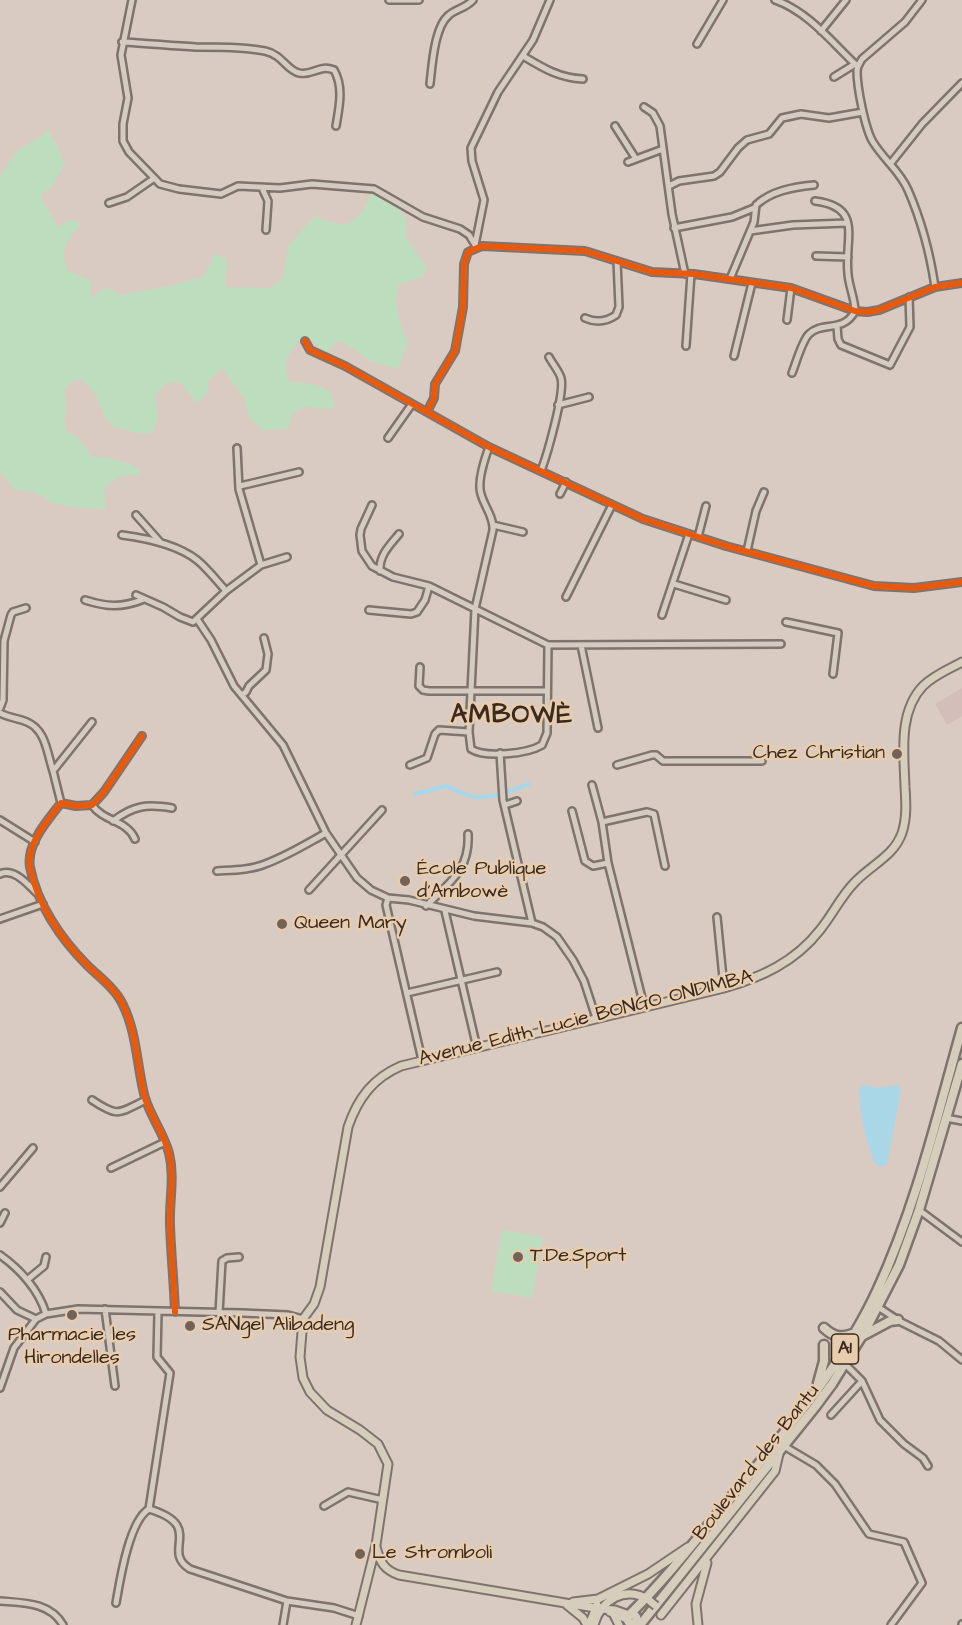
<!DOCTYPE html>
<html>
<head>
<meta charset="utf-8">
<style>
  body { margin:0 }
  canvas { display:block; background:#dacbc2 }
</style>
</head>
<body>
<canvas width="962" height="1625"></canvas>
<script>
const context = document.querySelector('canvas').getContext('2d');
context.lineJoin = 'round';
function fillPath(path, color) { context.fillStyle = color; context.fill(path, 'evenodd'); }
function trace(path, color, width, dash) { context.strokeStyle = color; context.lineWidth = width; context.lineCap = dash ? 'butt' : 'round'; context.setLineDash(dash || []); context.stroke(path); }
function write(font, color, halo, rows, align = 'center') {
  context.font = font + ' "Architects Daughter",sans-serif'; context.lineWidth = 5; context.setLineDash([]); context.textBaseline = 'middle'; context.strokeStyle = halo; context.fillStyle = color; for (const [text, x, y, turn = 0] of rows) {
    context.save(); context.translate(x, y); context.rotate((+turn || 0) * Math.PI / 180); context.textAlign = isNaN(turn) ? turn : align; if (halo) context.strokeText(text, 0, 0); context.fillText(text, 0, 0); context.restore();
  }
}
fillPath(new Path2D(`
  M 962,688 L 962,716 L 947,725 L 935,704 Z`), '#d4beba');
fillPath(new Path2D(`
  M 49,131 L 58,147 L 64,165 L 52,186 L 40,196 L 58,227 L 68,221 L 77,220 L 80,225 C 67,242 58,249 68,271 L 91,281 L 90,297 L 107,288 L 122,295 L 169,286 L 204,277 L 214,254 L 227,259 L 225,287 L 270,288 L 283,278 L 289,245 L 315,216 C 351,232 357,224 373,191 C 394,203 410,209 405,237 L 427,268 L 423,277 L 399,284 C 392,302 400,325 408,342 L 398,369 L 370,361 L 351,347 L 338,340 L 326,353 L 311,339 L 303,343 L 297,341 L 285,363 L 289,382 L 313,384 L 330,391 L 335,408 L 322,409 L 306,406 L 292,414 L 288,429 L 263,430 L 249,417 L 244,398 L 222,368 L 208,381 L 208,392 L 197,403 L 180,382 L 166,383 L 155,396 C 156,412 162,418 151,433 L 138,433 L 113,427 L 105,417 L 94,391 L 82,379 L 73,381 L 63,391 C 70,408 61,417 67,432 L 77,437 L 92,457 C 109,457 130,461 142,472 C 136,476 134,474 127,475 C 118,475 110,483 104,489 L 106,509 L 79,508 L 53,503 L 36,493 L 14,489 L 0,472 L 0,177 L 16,152 Z
  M 502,1230 L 543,1237 L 532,1298 L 491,1291 Z`), '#bddebe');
fillPath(new Path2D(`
  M 863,1085 L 879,1088 L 897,1085 L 901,1089 L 888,1160 L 886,1165 L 880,1167 L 875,1164 C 866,1141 859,1114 859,1089 Z`), '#aad7e7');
trace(new Path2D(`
  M 415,794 L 446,786 C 453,789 469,797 476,797 C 494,798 513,790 529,784`), '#aad7e7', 4.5);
const minor = new Path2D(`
  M 132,0 L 121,55 L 128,98 L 123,124 L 123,141 L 129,152 L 160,184 L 179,189 L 221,194 L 238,186 L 280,188 L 312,184 L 374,189 L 423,217 L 460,229 L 469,235 L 477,248
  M 389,0 L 419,0
  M 775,0 C 807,11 831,41 855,64 L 858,65
  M 922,0 L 905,22 L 862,59 C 860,63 857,66 857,71 C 857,87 865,129 873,142 C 884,160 900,171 908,190 C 922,222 930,253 935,287
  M 821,31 L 846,0
  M 122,42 C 147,43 172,46 196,47 C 220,47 242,47 265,51 C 283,55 286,70 299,73 C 313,76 319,64 334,70 C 344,87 339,108 336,126
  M 697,44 L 723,0
  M 523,56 C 543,68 559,78 583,79
  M 834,77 L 855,64
  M 430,84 C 432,67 434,27 449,15 C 456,9 466,8 473,0
  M 644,107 L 653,113 L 660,126 L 672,214 L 685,274
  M 615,126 L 636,159
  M 628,162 L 663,149
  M 891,163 L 922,124 L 962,83
  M 669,186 L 679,181 L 714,176 L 720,172 L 738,148 L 747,140 L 769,134 L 782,118 L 801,114 L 829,118 L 863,112
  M 262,188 L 268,201 L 266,230
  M 109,203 L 127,197 L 153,179
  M 674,228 L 732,217 L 754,208
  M 750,231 L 793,225 L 847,223
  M 475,245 L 484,200 L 472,161 L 471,148 L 498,92 L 533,40 L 550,0
  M 816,256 L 848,257
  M 730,279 L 754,222 L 756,205 C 771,191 793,187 814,185
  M 585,318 C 596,323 606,322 616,315 L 619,307 L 617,261
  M 787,320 L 791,288
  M 837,326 L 838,339 L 841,345 L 890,365 L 910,327 L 909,297
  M 305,341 L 310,350 L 345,366 L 489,447 L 643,519 L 726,546 L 874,586 L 914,588 L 962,582
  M 686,346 L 691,274
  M 734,356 L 752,283
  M 792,373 C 796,363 802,341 809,334 C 822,321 844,333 855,311 C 855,299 849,287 848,274 C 844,239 864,207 815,201
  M 558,405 L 589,397
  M 427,412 L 434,398 L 435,384 L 455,351 L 463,307 L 464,264 L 468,252 L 482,246 L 585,251 L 652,272 L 694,274 L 791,288 L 855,311 L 867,312 L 879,310 L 935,287 L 962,283
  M 388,438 L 412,404
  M 489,447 C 485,458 477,482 481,494 C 484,506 494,517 493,530 L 475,609 L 469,732 L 471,749 C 485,758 527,754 542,745 L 547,733 L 548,645
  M 541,471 C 547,455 565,393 561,378 C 559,371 552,363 549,357
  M 240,486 L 299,472
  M 560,494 L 566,482
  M 372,505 L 361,529 L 360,535 L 362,551 L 372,566 L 393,577 L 429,586 L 548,645 L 781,644
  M 136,515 L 160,542
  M 493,525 L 523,532
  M 122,535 C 145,538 178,545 197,560 C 208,569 217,581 226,591 L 193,622 L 180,617 L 163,607 L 136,595
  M 698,537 L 706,506
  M 747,551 L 756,511 L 764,492
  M 261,565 L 287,557
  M 380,571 C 379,555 390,545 399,534
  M 674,584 L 726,600
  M 226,591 L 261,565 L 239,489 L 237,448
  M 566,597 L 612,505
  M 85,600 C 107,607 122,608 144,599
  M 369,610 L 411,614 L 417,612 L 425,600 L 429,586
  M 662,615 L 689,534
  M 197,619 L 211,640 L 234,686 L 283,745 L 326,833 L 357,878 L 371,890 L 388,898 L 409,900 L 474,916 L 532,923 L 543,927 L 557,937 L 573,960 L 584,981 L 596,1018
  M 786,622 L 838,633 L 833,674
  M 581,645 L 598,728
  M 420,667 L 419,686 L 423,690 L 429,691 L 547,691
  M 242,695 L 246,692 L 249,686 L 266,670 L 268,654 L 264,638
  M 0,708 L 3,700 L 4,641 L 11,615 L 13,612 L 26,608
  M 0,713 C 9,718 18,718 27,722 C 46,730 47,753 53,771
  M 142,736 L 104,792 L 92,805 L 76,806 L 61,803 C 48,820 26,844 30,867 C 37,904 61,939 87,965 C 99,977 116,989 123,1005 C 137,1033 137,1068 145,1098 C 151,1117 164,1134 169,1153 C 175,1177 169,1201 170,1225 C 171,1254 174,1283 175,1312
  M 500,753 L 503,800 L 532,923
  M 410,765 L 427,758 L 435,734 L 439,730 L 469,732
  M 617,765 L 652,755 L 656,755 L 663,761 L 762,761
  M 592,785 L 602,822 L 608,863 L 644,1006
  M 61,803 L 53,771 L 92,722
  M 92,805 C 104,822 127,820 135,839
  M 505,805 L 517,801
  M 572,811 L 585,861 L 593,866 L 608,863
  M 0,820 L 35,842
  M 113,821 C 134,805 147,804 172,808
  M 602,822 L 647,812 L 654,814 L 665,866
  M 217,871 C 233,870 250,870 265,864 C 287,856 306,844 326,833
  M 0,874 C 14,867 28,885 38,894
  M 309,890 L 382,810
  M 388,898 L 386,905 L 422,1060
  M 426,906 C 450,882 470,870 468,834
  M 445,911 L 477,1048
  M 717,917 L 724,988
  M 0,919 L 43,904
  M 407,993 L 497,972
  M 92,1100 C 119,1118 118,1113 146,1100
  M 946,1118 L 962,1121
  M 111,1168 L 165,1142
  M 0,1187 L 33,1148
  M 919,1210 L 962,1242
  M 0,1223 L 5,1213
  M 0,1255 C 20,1269 39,1290 46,1314
  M 27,1280 L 44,1266 L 46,1257
  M 0,1292 L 17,1310 L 36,1319 L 46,1314 L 78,1309 L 242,1313 L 288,1315 L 303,1319
  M 878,1307 L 901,1322 L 939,1341 L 962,1360
  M 105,1309 L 115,1386
  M 219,1313 L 222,1261 L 227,1258 L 239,1257
  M 845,1364 L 862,1381 L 880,1420 L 904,1444 L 923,1458 L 928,1466
  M 0,1388 L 14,1348 L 36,1319
  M 831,1415 L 862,1381
  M 784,1446 L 816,1465 L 835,1484 L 869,1534 L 904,1542 L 922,1583 L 891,1625
  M 324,1506 L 348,1492 L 383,1500
  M 149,1509 L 170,1373 L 157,1357 L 158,1312
  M 0,1601 C 23,1603 50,1602 63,1625
  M 116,1603 C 120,1580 129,1521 149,1509 C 206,1526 160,1551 190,1569 L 287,1601 L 334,1608 L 359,1616
  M 283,1625 L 287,1601
  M 962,1625 L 962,1624`);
const major = new Path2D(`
  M 376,1547 C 380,1562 384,1570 399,1575 L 601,1609 L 615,1610 L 629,1615
  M 573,1602 L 598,1599 L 648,1574 L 688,1547
  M 567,1605 L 583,1618 L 587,1625
  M 610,1612 L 627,1619
  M 613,1613 L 619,1625
  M 661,1615 L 775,1471 L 779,1454
  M 356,1625 L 376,1545 L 388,1464 L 378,1444 L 360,1430 L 327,1410 L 310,1392 L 303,1378 L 300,1357 L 303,1319 L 314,1304 L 320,1287 L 348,1127 C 358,1098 373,1078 401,1066 L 724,988 C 762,977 795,962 820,930 C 833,914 841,896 855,882 C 871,865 894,856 902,833 C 907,818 906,802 905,787 C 904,754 898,712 923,686 C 934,675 949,669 962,662
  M 589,1625 L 597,1605
  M 594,1625 C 601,1600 625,1585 649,1600
  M 698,1625 L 696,1604 L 707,1563`);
const highway = new Path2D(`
  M 824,1328 C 835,1338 842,1338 855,1333
  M 862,1336 L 890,1321 L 898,1320
  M 818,1383 L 824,1361 L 824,1345
  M627.5 1619a4.5 4.5 0 1 1 9 0a4.5 4.5 0 1 1-9 0Z
  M 629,1615 C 669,1576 703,1531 739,1488 C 790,1426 843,1364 877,1291 C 916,1207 937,1117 962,1028
  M 640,1625 L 815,1407 L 832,1384 L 866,1329 L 899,1265 L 919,1210 L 962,1064`);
trace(minor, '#7e746d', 10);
trace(major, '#7e746d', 11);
trace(highway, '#7e746d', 13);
trace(minor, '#d5cbc1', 5);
trace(major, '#d7cdbd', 7);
trace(highway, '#d7cdbd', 8);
const majorBridge = new Path2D(`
  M 651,1602 L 656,1606`);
trace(majorBridge, '#7e746d', 11, []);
trace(majorBridge, '#d7cdbd', 7);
trace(new Path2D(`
  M 305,341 L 310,350 L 345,366 L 489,447 L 643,519 L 726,546 L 874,586 L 914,588 L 962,582
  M 427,412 L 434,398 L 435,384 L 455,351 L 463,307 L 464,264 L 468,252 L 482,246 L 585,251 L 652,272 L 694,274 L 791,288 L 855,311 L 867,312 L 879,310 L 935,287 L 962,283
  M 142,736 L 104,792 L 92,805 L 76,806 L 61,803 C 48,820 26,844 30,867 C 37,904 61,939 87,965 C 99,977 116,989 123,1005 C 137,1033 137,1068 145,1098 C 151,1117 164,1134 169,1153 C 175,1177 169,1201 170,1225 C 171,1254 174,1283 175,1312`), '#e8590c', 6);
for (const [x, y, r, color] of [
  [897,754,6,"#736257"],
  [405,881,6,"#736257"],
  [282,924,6,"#736257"],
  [518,1257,6,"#736257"],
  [72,1315,6,"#736257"],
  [190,1326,6,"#736257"],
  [360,1554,6,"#736257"]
]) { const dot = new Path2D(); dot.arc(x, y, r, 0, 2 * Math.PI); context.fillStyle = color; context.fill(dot); trace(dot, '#e7ccae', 2); }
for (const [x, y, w] of [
  [845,1349,27]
]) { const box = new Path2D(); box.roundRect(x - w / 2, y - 15, w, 30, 4.5); context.fillStyle = '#e7ccae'; context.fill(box); trace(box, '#3b2a1e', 1.5); }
write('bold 18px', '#3b2a1e', null, [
  ["A1",845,1349]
]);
write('20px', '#3b2a1e', '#e7ccae', [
  ["Chez Christian",885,754,"right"],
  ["École Publique",417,870],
  ["d’Ambowè",417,893],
  ["Queen Mary",294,924],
  ["T.De.Sport",530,1257],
  ["SANgel Alibadeng",202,1326],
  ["Pharmacie les",72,1336,"center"],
  ["Hirondelles",72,1359,"center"],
  ["Le Stromboli",372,1554]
], 'left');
write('20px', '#3b2a1e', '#e7ccae', [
  ["Avenue Edith Lucie BONGO ONDIMBA",586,1019,-14],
  ["Boulevard des Bantu",757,1463,-52]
]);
context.letterSpacing = '1.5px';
write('bold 26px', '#3b2a1e', '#e7ccae', [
  ["AMBOWÈ",512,717]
]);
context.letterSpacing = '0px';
</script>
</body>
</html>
